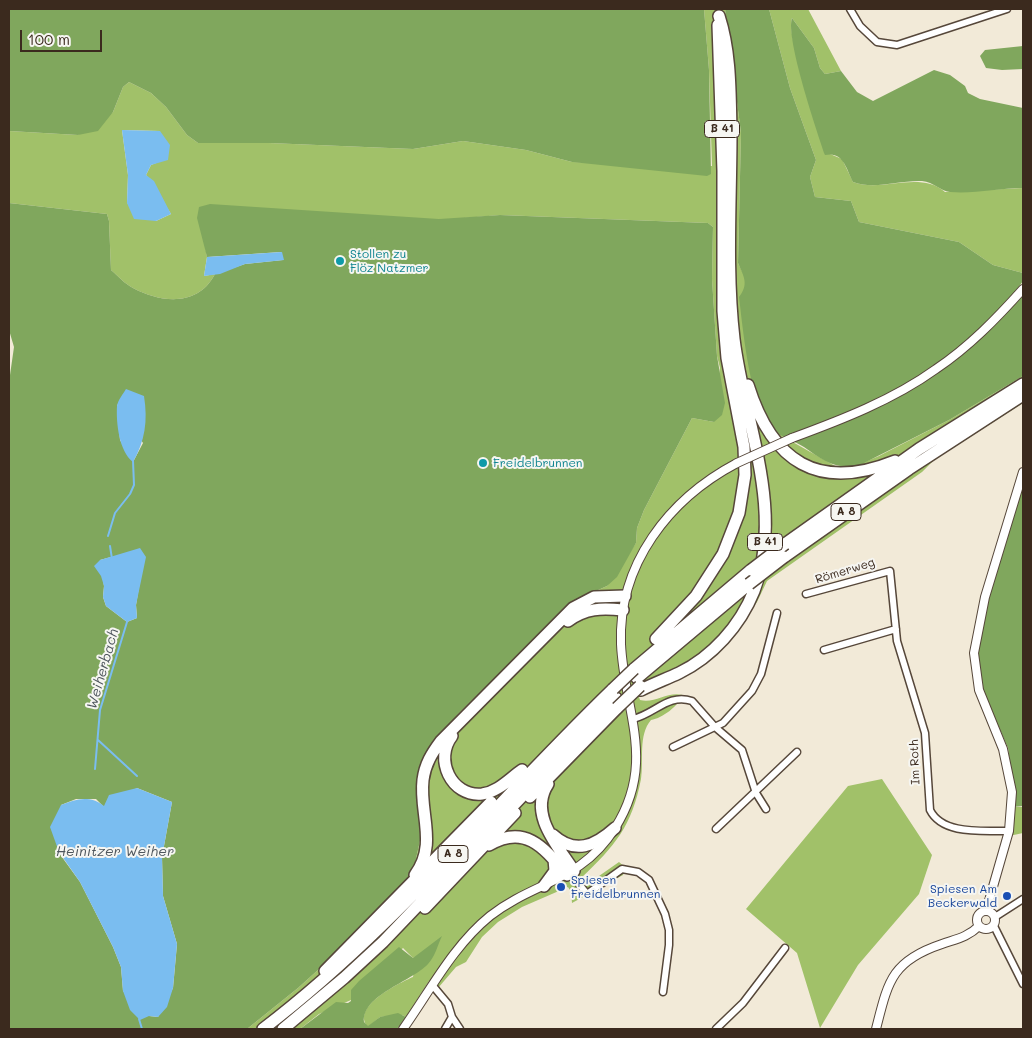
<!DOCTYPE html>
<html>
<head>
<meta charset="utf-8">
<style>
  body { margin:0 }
  #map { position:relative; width:1032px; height:1038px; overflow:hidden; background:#f2ead8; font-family:Mali,sans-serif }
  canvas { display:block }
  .frame { position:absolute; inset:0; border:10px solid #3b2a1e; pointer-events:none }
  .scale { position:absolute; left:20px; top:30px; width:82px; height:22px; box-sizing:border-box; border:2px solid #3b2a1e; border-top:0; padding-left:6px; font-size:15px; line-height:18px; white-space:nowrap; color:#3b2a1e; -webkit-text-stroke:4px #f6f6f2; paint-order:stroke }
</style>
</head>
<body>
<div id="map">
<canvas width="1032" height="1038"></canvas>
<div class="frame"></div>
<div class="scale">100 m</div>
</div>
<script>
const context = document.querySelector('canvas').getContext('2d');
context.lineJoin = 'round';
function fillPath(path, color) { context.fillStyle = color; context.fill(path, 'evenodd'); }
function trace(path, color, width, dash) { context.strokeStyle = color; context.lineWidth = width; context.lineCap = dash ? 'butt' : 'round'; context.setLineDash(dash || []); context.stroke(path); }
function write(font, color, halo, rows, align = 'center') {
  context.font = font + ' Mali,sans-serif'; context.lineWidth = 4; context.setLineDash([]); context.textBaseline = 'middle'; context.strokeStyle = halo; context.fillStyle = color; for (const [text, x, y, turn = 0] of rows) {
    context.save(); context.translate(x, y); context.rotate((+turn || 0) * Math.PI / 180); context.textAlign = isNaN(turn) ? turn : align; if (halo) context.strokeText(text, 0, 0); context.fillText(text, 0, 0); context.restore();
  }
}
fillPath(new Path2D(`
  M 704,9 L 725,9 L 741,133 L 738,263 L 746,279 L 745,289 L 782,436 L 837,467 L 850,468 L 879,456 L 949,420 L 1023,376 L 1023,403 L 934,460 L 922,472 L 767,581 L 757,602 L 739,628 L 639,697 L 640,700 C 655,704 667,691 683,695 C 678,706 663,718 651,720 C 638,735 644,760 641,779 C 632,826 615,846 581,878 L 582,881 L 589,883 L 619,862 L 626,868 L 623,875 L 572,903 L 571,892 L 568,887 L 522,907 L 498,922 L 482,937 L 466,962 L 456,967 L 438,988 L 429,981 L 406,1017 L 402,1015 L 380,1017 L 368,1027 C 350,1007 399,983 413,977 L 416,957 L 413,958 L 403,948 L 352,995 L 351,1000 L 319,1014 L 300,1029 L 247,1029 L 298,988 L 339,951 L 415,863 L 422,832 L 416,794 L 418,775 L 423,758 L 433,743 L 459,713 L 574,601 L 607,586 L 636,543 L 637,528 L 644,510 L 692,418 L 714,422 L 720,368 L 717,356 L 712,279 L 713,227 L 708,223 L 500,215 L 204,240 L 207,257 L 204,276 L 215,274 C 198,307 161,303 133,288 C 125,284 118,276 111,270 L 109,221 L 107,214 L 9,203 L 9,131 L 78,135 L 113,112 L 123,87 L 129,82 L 151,93 L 166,107 L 187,135 L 198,143 L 269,143 L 413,149 L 463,141 L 526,150 L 572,162 L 712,166 L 709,70 ZM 122,130 L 160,131 L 161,161 L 151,165 L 146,175 L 171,214 L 156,221 L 127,203 L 128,175 Z
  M 769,9 L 808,9 L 841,71 L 825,74 L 820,68 L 814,48 L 792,18 C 785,37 822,130 830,154 L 842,159 L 853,182 C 882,193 919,170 945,192 L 1023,188 L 1023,273 L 993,265 L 959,242 L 859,222 L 851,201 L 815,197 L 810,177 L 816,160 L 790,88 Z
  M 882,779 L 932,855 L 919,894 L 858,965 L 820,1028 L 797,953 L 746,909 L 848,786 Z
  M 1013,807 L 1023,807 L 1023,833 L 1009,836 Z`), '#a1c169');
fillPath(new Path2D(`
  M 9,9 L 704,9 L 709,70 L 711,174 L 707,176 L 572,162 L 526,150 L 463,141 L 413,149 L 269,143 L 198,143 L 187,135 L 166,107 L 151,93 L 129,82 L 123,87 L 113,112 L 98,131 L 78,135 L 9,131 Z
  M 725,9 L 769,9 L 790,88 L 816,160 L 810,177 L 815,197 L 851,201 L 859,222 L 959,242 L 993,265 L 1023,273 L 1023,281 L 1010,299 L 1013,305 L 1023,296 L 1023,376 L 949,420 L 860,465 C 837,471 822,460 804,447 C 795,441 783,438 774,431 C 750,411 743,328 739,297 C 749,284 744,277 738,263 L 741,133 Z
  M 792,18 L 814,48 L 820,68 L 825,74 L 841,71 L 857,92 L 873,101 L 934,70 L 950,75 L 965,86 L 968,93 L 980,99 L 1023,108 L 1023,188 C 998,188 975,194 950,192 C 940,191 934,182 922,181 C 899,180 875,190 853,182 C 846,168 843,151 825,155 C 817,132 785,37 792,18 Z
  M 1023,46 L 1023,69 L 1002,70 L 986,68 L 980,56 L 985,50 Z
  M 9,203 L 107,214 L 109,221 L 111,270 C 118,276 125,284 133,288 C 161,303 198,307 215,274 L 245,264 L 283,260 L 281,252 L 207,257 L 197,218 L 199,207 L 210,204 L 439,219 L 500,215 L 708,223 L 713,227 L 712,279 L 717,356 L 725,403 L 722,415 L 714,422 L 692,418 L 644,510 L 637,528 L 636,543 L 617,577 L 607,586 L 574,601 L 459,713 L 433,743 L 423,758 L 418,775 L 416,794 L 422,832 L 415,863 L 407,879 L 339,951 L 298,988 L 247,1029 L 9,1029 L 9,382 L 14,347 L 9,330 ZM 117,404 L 143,443 L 133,462 L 120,440 ZM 111,557 L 140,581 L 136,605 L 137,618 L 127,622 L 106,606 L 103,597 L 104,586 L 100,560 ZM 137,788 L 172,802 L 162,857 L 163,896 L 177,944 L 173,988 L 158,1017 L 149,1016 L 123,991 L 121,967 L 113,947 L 80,882 L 59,853 L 61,805 L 76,799 L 96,799 L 104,807 Z
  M 1023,479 L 1023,806 L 1013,807 L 1014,791 L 1008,748 L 982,688 L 976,653 L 987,601 Z
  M 442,936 C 438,944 435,957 428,964 C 411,982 362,995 364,1022 L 368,1026 L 380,1017 L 398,1013 L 406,1017 L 397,1029 L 300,1029 L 336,1002 L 348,1003 L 351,1001 L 351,990 L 359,981 L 399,947 L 413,958 Z`), '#80a75d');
fillPath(new Path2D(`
  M 122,130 L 160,131 L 170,145 L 168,160 L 151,165 L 146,175 L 154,181 L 171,214 L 156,221 L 134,219 L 127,203 L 128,175 Z
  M 282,252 L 284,260 L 245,264 L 220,274 L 204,276 L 207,257 Z
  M 126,389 L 144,396 C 148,421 145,441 133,462 C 119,451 116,423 117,406 C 118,400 123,394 126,389 Z
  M 140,548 L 146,557 L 136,605 L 137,618 L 127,622 L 106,606 L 103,597 L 104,586 L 101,576 L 94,566 L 100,560 Z
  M 137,788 L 172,802 L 162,857 L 163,896 L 177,944 L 173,988 L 167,1007 L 158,1017 L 149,1016 L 140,1020 L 130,1010 L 123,991 L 121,967 L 113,947 L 80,882 L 59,852 L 50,827 L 61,805 C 76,799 90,795 104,806 L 109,795 Z`), '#7abdf0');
trace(new Path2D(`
  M 108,536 L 115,513 L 130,494 L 134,485 L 133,461
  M 110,546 L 112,559
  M 98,740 L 137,776
  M 95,769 L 100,710 L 127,622
  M 139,1019 L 142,1029`), '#7abdf0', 2);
const minor = new Path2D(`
  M 850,9 L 860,26 L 877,42 L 897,45 L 1007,9
  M 806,594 L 890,571 L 897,641 L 925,733 L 930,810 C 943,836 985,830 1009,831
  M 824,650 L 896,629
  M 633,719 C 655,714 668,693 692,701 L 715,727 L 742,750 L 756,793 L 766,809
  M 673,747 L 723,723 L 752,691 L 761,674 L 777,613
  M 716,829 L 797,752
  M 570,873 L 587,894 L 622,869 L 638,872 L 649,880 L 665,914 L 669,930 L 669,945 L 663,992
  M 995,917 L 1023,899
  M 994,926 L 1023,984
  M 433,986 L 448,1004 L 452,1017 L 460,1029
  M 445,1029 L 452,1017
  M 716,1029 L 743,1003 L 785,948`);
const tertiary = new Path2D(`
  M 792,438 C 841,420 893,400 936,369 C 969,347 997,318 1023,289
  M977 920a9 9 0 1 1 18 0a9 9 0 1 1-18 0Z
  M 986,911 L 1009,831 L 1012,792 L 1003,749 L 979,690 L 974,653 L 985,597 L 1023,472
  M 403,1029 C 430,991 453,946 490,916 C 535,881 581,882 615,828 C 657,762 624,711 621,644 C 618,564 669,499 737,463
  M 876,1029 C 888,982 891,961 942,944 C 956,939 968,937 979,926`);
const motorway = new Path2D(`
  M 748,385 C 772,462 818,492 895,461
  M 785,544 L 919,449 L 1023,384
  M 784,557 L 909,469 L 1023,395
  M 568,621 C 586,608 601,608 623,610
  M 656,639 L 696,596 L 723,554 L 739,513 L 745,475 L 744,447 L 727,358 L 723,311 L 723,171 L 718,25
  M 634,669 L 751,570
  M 637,678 L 749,584
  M 641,690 C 653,684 666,679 679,673 C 712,657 740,626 754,591 C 785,509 744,422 734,339 C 726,270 731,201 731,132 C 730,93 731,53 719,16
  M 452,736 C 434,759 451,797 482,794 C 498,792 509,779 522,770
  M 548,784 C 528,814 558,846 574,871
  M 530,797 L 617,708
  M 553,835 C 575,855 595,846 615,828
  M 489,845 C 526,823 545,849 567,875
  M 415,875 C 438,844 419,813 423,780 C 425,764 432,753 441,741 L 573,608 L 594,597 L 625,596
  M 544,886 L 555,871 L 554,859
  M 425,908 L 515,813
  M 325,971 L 491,802
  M 263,1029 C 393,930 496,802 613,689
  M 283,1029 L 344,978 L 383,942 L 616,698`);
trace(minor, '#56473a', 9);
trace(tertiary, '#56473a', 10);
trace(motorway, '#56473a', 14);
trace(minor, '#fff', 6);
trace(tertiary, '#fff', 8);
trace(motorway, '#fff', 11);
const tertiaryBridge = new Path2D(`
  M 737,463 L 792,438`);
const motorwayBridge = new Path2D(`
  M 751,570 L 785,544
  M 749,584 L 784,557
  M 613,689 L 634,669
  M 617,708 L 640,686`);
trace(tertiaryBridge, '#56473a', 10, []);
trace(motorwayBridge, '#56473a', 14, []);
trace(tertiaryBridge, '#fff', 8);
trace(motorwayBridge, '#fff', 11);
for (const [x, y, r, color] of [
  [340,261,5,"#0f9aa8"],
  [483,463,5,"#0f9aa8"],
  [561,887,5,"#1a4fb4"],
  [1007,896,5,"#1a4fb4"]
]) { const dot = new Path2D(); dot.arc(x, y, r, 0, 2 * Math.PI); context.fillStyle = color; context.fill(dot); trace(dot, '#f6f6f2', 2); }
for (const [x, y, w] of [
  [722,129,35],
  [846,512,30],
  [765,542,35],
  [453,854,30]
]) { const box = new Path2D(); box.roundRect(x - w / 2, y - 8.5, w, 17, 4); context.fillStyle = '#f6f6f2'; context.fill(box); trace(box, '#3b2a1e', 1); }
write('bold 11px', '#3b2a1e', null, [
  ["B 41",722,129],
  ["A 8",846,512],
  ["B 41",765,542],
  ["A 8",453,854]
]);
write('12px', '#0d838f', '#f6f6f2', [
  ["Stollen zu",350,254],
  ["Flöz Natzmer",350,268],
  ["Freidelbrunnen",493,463]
], 'left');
write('12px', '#3b2a1e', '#f6f6f2', [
  ["Römerweg",845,571,-17],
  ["Im Roth",915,762,-92]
]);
write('12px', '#164399', '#f6f6f2', [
  ["Spiesen",571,880],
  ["Freidelbrunnen",571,894],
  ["Spiesen Am",997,889,"right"],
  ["Beckerwald",997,903,"right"]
], 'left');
write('italic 14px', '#4e565d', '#f6f6f2', [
  ["Weiherbach",103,669,-74],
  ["Heinitzer Weiher",115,852]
]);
</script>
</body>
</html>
